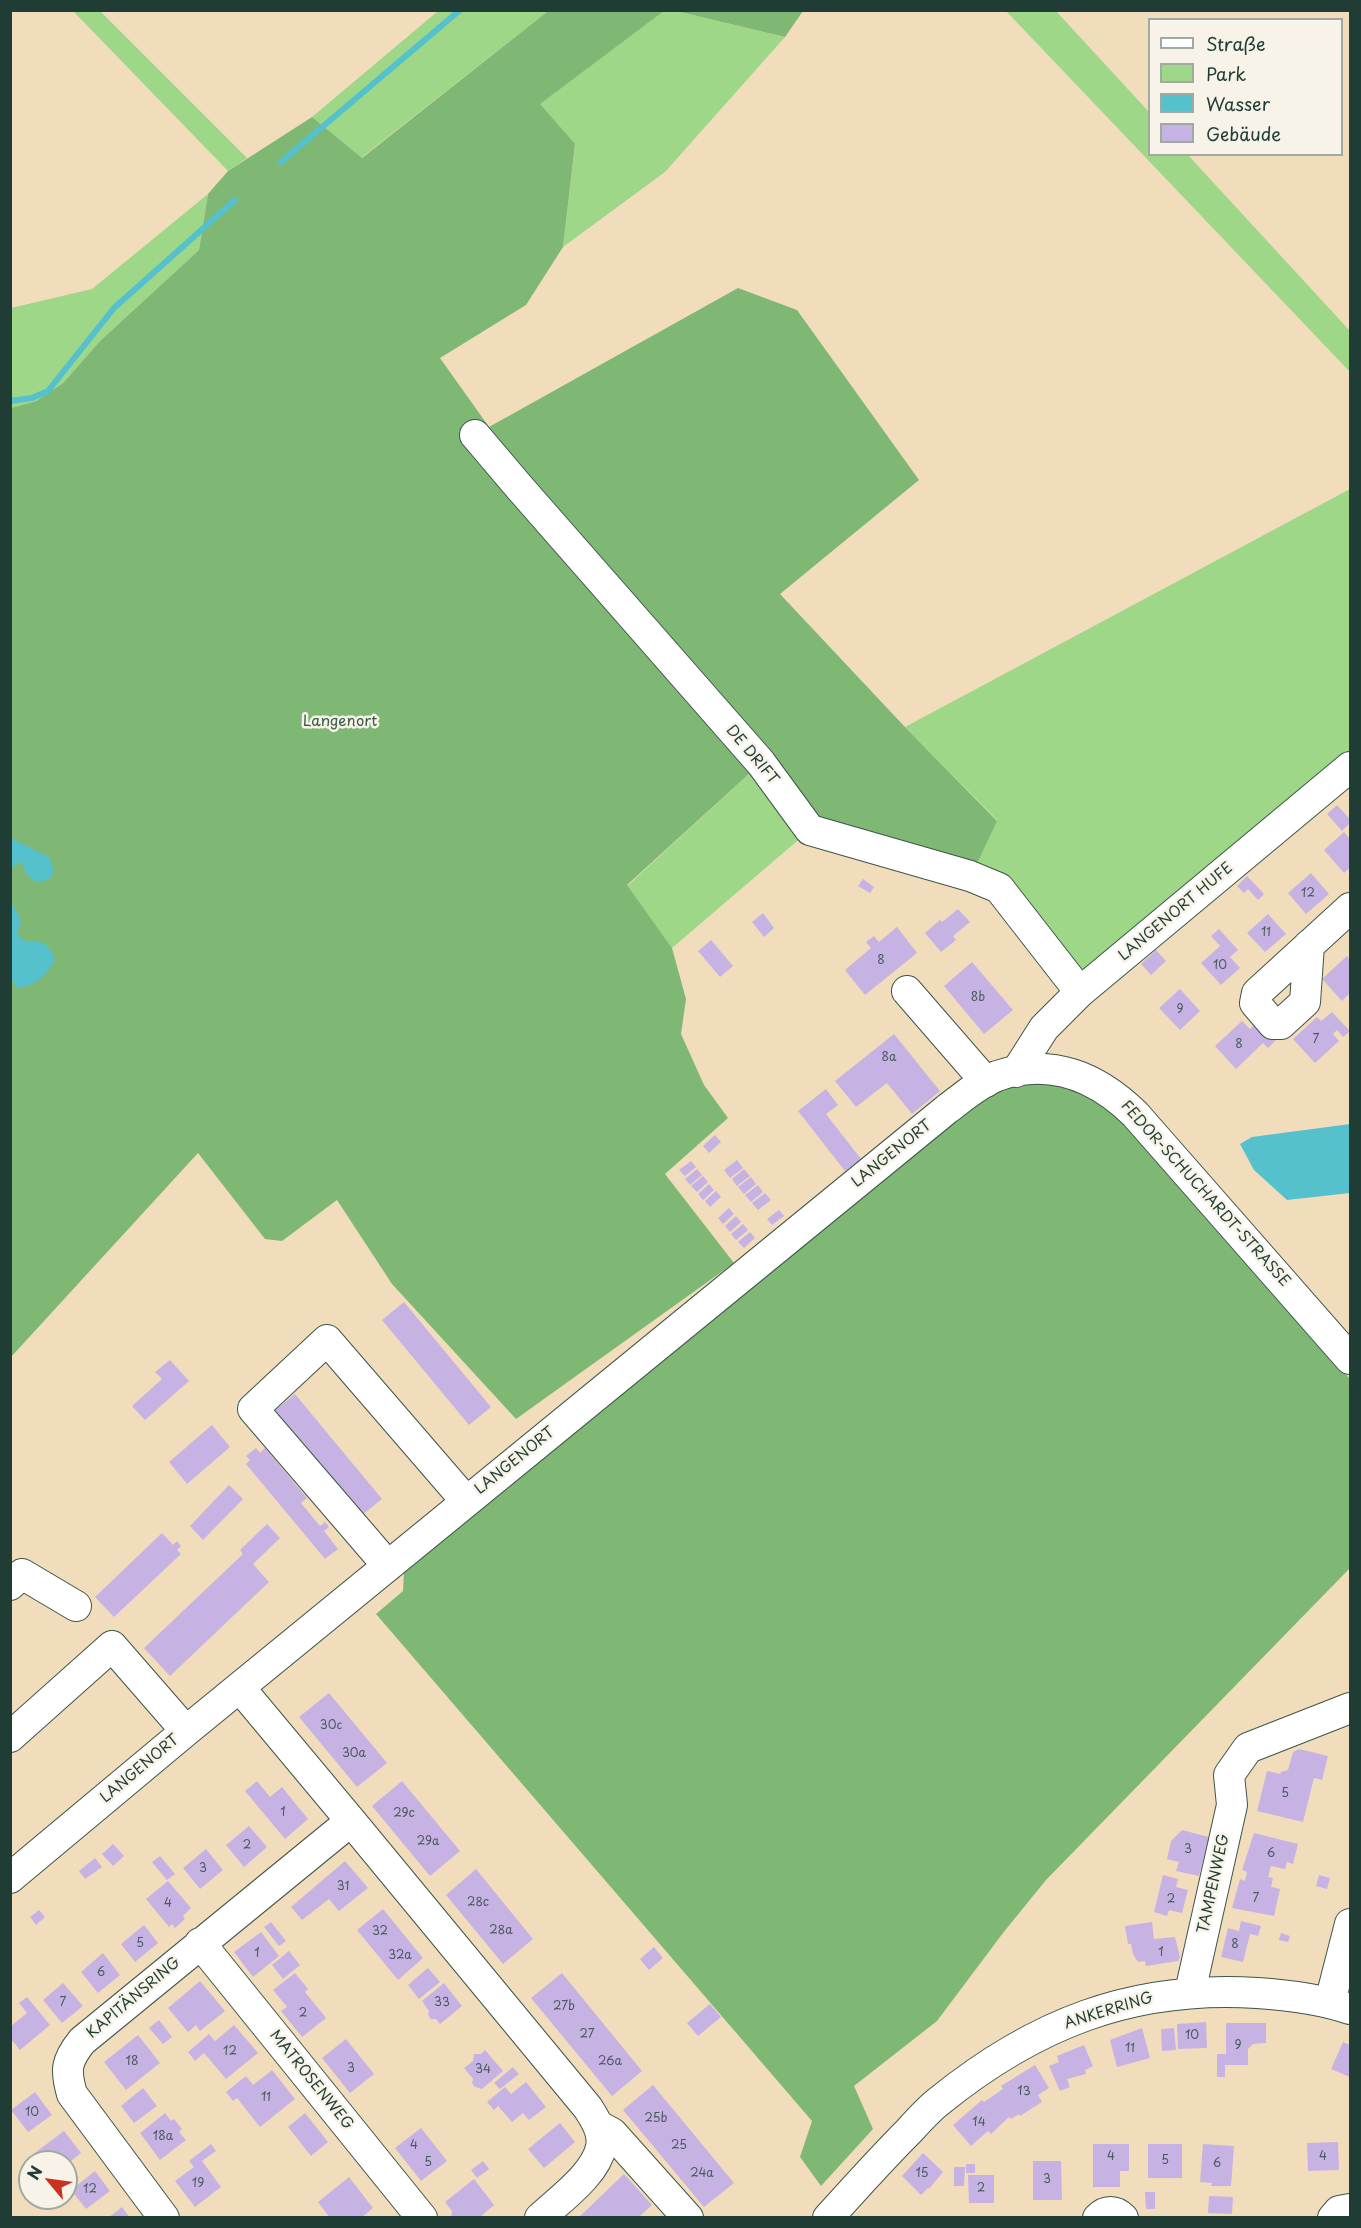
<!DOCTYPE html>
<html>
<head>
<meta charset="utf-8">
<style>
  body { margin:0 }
  #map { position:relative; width:1361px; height:2228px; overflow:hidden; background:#f1ddbc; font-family:"Playpen Sans",sans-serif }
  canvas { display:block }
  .frame { position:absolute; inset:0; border:12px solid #1f3d34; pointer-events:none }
  .legend { position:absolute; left:1148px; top:18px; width:195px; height:138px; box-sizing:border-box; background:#f7f3e8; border:2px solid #a1aaa0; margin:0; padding:8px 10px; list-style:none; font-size:18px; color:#1f3d34 }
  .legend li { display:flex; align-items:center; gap:12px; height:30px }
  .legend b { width:30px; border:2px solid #a1aaa0 }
  .north { position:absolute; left:18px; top:2150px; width:60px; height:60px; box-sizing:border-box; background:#f7f3e8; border:2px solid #a1aaa0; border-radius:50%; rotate:299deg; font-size:16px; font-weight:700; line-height:24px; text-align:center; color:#1f3d34 }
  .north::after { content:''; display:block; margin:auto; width:21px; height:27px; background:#c8321e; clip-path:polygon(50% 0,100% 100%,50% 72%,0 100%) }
</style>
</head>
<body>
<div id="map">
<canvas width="1361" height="2228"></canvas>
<div class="frame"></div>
<ul class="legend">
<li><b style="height:8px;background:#fff"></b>Straße</li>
<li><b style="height:16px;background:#9fd789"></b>Park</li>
<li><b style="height:16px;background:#55c1cd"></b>Wasser</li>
<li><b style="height:16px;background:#c7b3e3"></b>Gebäude</li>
</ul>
<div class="north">N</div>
</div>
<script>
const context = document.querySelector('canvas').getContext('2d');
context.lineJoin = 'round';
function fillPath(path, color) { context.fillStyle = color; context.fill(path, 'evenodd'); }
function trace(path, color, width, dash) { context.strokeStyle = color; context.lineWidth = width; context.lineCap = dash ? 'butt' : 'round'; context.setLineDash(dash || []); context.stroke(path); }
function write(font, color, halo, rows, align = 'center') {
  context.font = font + ' "Playpen Sans",sans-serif'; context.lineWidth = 5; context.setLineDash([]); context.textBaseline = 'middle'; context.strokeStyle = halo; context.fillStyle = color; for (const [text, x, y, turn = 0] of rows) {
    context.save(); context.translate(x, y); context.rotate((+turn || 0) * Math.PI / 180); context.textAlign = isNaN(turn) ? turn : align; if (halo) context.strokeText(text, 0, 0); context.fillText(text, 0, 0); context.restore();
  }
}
fillPath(new Path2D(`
  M 73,11 L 100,11 L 247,158 L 228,171 Z
  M 438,11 L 548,11 L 361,158 L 312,117 Z
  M 664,11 L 676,11 L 785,37 L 665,172 L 563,247 L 575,145 L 539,104 Z
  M 1006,11 L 1056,11 L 1149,112 L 1150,154 L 1188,155 L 1350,331 L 1350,372 Z
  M 208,194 L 199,250 L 100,341 L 63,383 L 36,401 L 11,408 L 11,308 L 92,289 Z
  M 1350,489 L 1350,773 L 1080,1000 L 970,876 L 997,820 L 905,727 Z
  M 761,763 L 810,830 L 672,948 L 627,886 Z`), '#9fd789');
fillPath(new Path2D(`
  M 548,11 L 664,11 L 540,104 L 575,144 L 563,247 L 526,305 L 440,358 L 489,427 L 738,288 L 797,310 L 919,480 L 780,594 L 905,727 L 997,821 L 973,872 L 810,830 L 761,763 L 627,885 L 672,948 L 686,999 L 681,1034 L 704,1085 L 728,1118 L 665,1174 L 734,1263 L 516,1419 L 392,1284 L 337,1200 L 282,1241 L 265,1239 L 198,1153 L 11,1357 L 11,408 L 36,401 L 63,383 L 100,341 L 199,250 L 208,194 L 228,171 L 312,117 L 362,158 Z
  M 676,11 L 803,10 L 803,11 L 785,37 Z
  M 1052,1080 L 1084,1092 L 1119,1114 L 1350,1379 L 1350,1568 L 1046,1880 L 1003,1933 L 937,2021 L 854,2086 L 873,2129 L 821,2186 L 800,2157 L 812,2121 L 376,1614 L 403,1591 L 404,1571 L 982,1096 L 1022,1081 Z`), '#7fb875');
fillPath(new Path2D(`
  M 11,838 L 49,857 L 54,871 L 49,880 L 36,882 L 27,875 L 21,861 L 11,869 Z
  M 10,900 L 21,920 L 17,934 L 25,941 C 44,941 48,942 55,960 C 44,977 38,985 17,988 L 11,978 Z
  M 1350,1124 L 1350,1193 L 1287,1200 L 1254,1170 L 1240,1144 L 1252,1137 Z`), '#55c1cd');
trace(new Path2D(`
  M 281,162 L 460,10
  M 10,401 L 32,398 L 48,391 L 114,308 L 235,200`), '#55c1cd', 6);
fillPath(new Path2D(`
  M 1337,805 L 1350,819 L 1350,823 L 1342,831 L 1327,814 Z
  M 1344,832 L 1350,839 L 1350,868 L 1344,873 L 1324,850 Z
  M 1311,873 L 1329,894 L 1306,914 L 1288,893 Z
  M 1247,876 L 1264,894 L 1258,900 L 1248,889 L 1244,893 L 1237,886 Z
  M 863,879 L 874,887 L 870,893 L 858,886 Z
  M 958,909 L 970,922 L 953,936 L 956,940 L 941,952 L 925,933 L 940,920 L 942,922 Z
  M 763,913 L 774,928 L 764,937 L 752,922 Z
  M 1268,914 L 1286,934 L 1265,952 L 1247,933 Z
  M 897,927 L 917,953 L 865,995 L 845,970 L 871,948 L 866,942 L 874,936 L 879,942 Z
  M 1219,929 L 1238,950 L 1230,957 L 1240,968 L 1221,985 L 1201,963 L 1220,946 L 1211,936 Z
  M 711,940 L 733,966 L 720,977 L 698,951 Z
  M 1156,950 L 1166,961 L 1151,975 L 1141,964 Z
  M 1347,956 L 1350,960 L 1350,993 L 1342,1001 L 1322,979 Z
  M 972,962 L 1013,1010 L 984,1034 L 944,986 Z
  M 1180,989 L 1200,1011 L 1180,1030 L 1159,1008 Z
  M 1332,1012 L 1350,1031 L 1343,1037 L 1337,1030 L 1333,1034 L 1339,1041 L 1315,1063 L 1293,1039 L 1317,1017 L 1321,1021 Z
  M 1242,1021 L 1250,1029 L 1258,1021 L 1276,1040 L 1268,1048 L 1263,1043 L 1236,1069 L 1215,1046 Z
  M 894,1034 L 940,1091 L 912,1114 L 887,1083 L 856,1107 L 835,1081 Z
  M 826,1089 L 838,1105 L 826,1114 L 861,1159 L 845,1171 L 798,1111 Z
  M 715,1135 L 721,1142 L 709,1153 L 703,1146 Z
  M 737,1160 L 743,1168 L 730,1178 L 724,1170 Z
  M 691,1161 L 696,1167 L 685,1176 L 679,1170 Z
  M 697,1169 L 702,1175 L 690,1185 L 685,1179 Z
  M 744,1169 L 750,1176 L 737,1186 L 732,1179 Z
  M 703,1176 L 708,1182 L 697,1192 L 691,1186 Z
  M 751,1177 L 756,1184 L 744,1194 L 738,1187 Z
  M 709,1184 L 714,1190 L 703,1200 L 698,1194 Z
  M 758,1185 L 763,1192 L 751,1202 L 745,1195 Z
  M 716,1191 L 721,1197 L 710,1207 L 705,1201 Z
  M 765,1193 L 771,1200 L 758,1210 L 752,1203 Z
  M 729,1208 L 734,1214 L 723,1224 L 718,1218 Z
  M 779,1210 L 784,1216 L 772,1225 L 767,1219 Z
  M 736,1216 L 741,1222 L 730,1232 L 725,1226 Z
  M 743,1224 L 748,1230 L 736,1240 L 731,1234 Z
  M 750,1232 L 755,1238 L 744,1248 L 738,1242 Z
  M 404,1302 L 491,1407 L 469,1425 L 382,1320 Z
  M 170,1360 L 189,1381 L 145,1420 L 132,1406 L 162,1379 L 155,1372 Z
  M 295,1394 L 382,1499 L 361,1516 L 273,1412 Z
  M 212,1425 L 230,1447 L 187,1484 L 169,1462 Z
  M 256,1448 L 260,1453 L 265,1448 L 307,1498 L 301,1503 L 320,1526 L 325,1522 L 329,1527 L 324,1531 L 338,1549 L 325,1559 L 246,1464 L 250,1460 L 246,1456 Z
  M 229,1485 L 243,1499 L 203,1540 L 190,1526 Z
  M 267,1524 L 280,1538 L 253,1564 L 269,1582 L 170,1676 L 144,1648 L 243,1554 L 240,1550 Z
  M 162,1533 L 173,1545 L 177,1541 L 181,1546 L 177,1550 L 181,1554 L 114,1617 L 95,1597 Z
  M 329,1693 L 387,1763 L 357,1787 L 299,1717 Z
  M 1299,1749 L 1328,1756 L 1322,1780 L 1314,1778 L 1303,1822 L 1257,1811 L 1267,1771 L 1280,1774 L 1281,1772 L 1288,1770 L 1293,1752 Z
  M 257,1781 L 270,1797 L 282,1787 L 308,1819 L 285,1839 L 245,1791 Z
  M 402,1781 L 460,1851 L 430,1876 L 372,1806 Z
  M 249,1826 L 267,1847 L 244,1867 L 226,1845 Z
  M 1182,1830 L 1209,1837 L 1199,1876 L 1176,1871 L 1179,1862 L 1167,1859 L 1171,1841 Z
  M 1254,1833 L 1298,1844 L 1293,1864 L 1287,1862 L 1285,1869 L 1271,1866 L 1268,1877 L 1273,1878 L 1271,1887 L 1280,1889 L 1274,1916 L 1232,1908 L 1240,1879 L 1245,1881 L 1247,1872 L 1242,1870 Z
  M 113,1844 L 124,1856 L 113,1866 L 102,1854 Z
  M 206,1849 L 223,1870 L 200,1889 L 183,1868 Z
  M 160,1856 L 175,1874 L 167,1880 L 152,1862 Z
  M 95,1858 L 102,1867 L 85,1879 L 79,1871 Z
  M 345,1861 L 368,1888 L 339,1911 L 329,1899 L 302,1920 L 291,1907 Z
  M 476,1869 L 533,1939 L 503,1964 L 446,1895 Z
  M 1163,1875 L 1178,1879 L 1176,1887 L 1188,1890 L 1182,1913 L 1169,1910 L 1167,1916 L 1154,1912 Z
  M 1319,1875 L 1330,1878 L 1327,1889 L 1316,1886 Z
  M 168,1881 L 191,1908 L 183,1916 L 185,1919 L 175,1928 L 172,1924 L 169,1927 L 146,1899 Z
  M 383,1909 L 423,1958 L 398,1980 L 357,1930 Z
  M 39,1910 L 45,1917 L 36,1925 L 30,1917 Z
  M 1241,1921 L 1261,1926 L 1258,1936 L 1250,1934 L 1243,1962 L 1221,1957 L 1228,1928 L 1239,1931 Z
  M 271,1922 L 286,1941 L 279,1946 L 264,1927 Z
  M 1152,1922 L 1154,1939 L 1175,1937 L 1180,1957 L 1178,1961 L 1146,1966 L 1145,1961 L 1138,1962 L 1133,1954 L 1131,1944 L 1128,1944 L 1125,1926 Z
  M 144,1925 L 158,1943 L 135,1962 L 121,1944 Z
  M 261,1932 L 279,1956 L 253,1977 L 234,1952 Z
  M 1281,1933 L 1290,1936 L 1288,1942 L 1279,1940 Z
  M 654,1947 L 663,1958 L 649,1970 L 640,1959 Z
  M 289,1951 L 300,1965 L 283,1979 L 272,1965 Z
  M 103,1953 L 120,1975 L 98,1993 L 81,1972 Z
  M 428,1968 L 440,1982 L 419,1999 L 408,1985 Z
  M 295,1973 L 308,1989 L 305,1992 L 326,2018 L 302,2037 L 281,2011 L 287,2007 L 273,1990 Z
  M 562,1973 L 642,2071 L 612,2096 L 531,1998 Z
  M 200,1981 L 225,2011 L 200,2031 L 196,2025 L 188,2032 L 168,2008 Z
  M 63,1983 L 83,2006 L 62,2023 L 43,2000 Z
  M 444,1983 L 462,2006 L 440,2024 L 436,2019 L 431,2019 L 428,2015 L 429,2011 L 422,2001 Z
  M 27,1997 L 50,2025 L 20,2050 L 10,2038 L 10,2027 L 27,2013 L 19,2003 Z
  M 710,2004 L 721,2017 L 698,2036 L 687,2023 Z
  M 159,2020 L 172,2037 L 163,2044 L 149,2028 Z
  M 1206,2022 L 1207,2048 L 1178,2049 L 1177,2024 Z
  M 1226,2023 L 1266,2023 L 1266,2043 L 1253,2044 L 1248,2049 L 1248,2065 L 1225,2065 L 1225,2077 L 1217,2077 L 1217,2054 L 1226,2054 Z
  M 234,2025 L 258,2053 L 226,2079 L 204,2053 L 195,2061 L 188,2052 L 209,2034 L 215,2041 Z
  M 1142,2028 L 1150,2058 L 1117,2067 L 1110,2040 Z
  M 1174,2028 L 1176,2050 L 1162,2051 L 1161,2029 Z
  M 138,2035 L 160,2063 L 126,2090 L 104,2062 Z
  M 346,2039 L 374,2074 L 350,2093 L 322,2058 Z
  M 1343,2042 L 1350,2045 L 1350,2077 L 1331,2069 Z
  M 1084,2045 L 1093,2066 L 1085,2070 L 1086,2074 L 1067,2079 L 1070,2087 L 1060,2091 L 1049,2066 L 1059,2062 L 1057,2056 Z
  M 485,2050 L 503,2071 L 482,2089 L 475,2087 L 472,2083 L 473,2079 L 464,2068 L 473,2061 L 474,2054 L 481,2054 Z
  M 1035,2065 L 1049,2088 L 1038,2095 L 1042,2102 L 1020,2116 L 1019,2114 L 1011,2119 L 1009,2117 L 991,2134 L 988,2131 L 971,2146 L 953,2125 L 982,2100 L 984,2102 L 1003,2089 L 1001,2086 Z
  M 513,2067 L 519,2074 L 500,2089 L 494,2083 Z
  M 272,2070 L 295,2099 L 260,2127 L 237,2098 L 233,2101 L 226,2092 L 246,2076 L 253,2085 Z
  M 526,2082 L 546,2107 L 529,2120 L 523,2113 L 512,2122 L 498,2106 L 494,2110 L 487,2102 L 505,2087 L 511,2094 Z
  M 653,2085 L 734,2183 L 704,2207 L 623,2110 Z
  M 143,2088 L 157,2106 L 134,2123 L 121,2106 Z
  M 35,2092 L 52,2115 L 28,2132 L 11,2110 Z
  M 165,2113 L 171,2121 L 174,2119 L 182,2129 L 179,2132 L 186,2140 L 160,2160 L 140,2133 Z
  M 305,2113 L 328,2142 L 311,2156 L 288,2127 Z
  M 560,2123 L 575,2142 L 544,2168 L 528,2149 Z
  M 421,2128 L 447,2161 L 421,2181 L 395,2148 Z
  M 64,2131 L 81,2153 L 66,2165 L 66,2162 L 38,2162 L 32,2155 Z
  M 1338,2142 L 1339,2170 L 1308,2171 L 1307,2143 Z
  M 211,2144 L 216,2151 L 202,2161 L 221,2187 L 195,2207 L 175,2181 L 194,2167 L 189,2161 Z
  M 1093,2144 L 1129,2144 L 1129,2171 L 1120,2171 L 1120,2187 L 1093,2187 Z
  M 1148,2144 L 1182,2144 L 1182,2178 L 1148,2178 Z
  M 1203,2144 L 1234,2146 L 1231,2186 L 1211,2186 L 1212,2183 L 1200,2182 Z
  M 923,2153 L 943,2172 L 929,2189 L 928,2188 L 921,2195 L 902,2176 Z
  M 483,2161 L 489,2169 L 477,2178 L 471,2170 Z
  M 1033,2161 L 1061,2161 L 1062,2200 L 1033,2200 Z
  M 966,2164 L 975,2164 L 975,2173 L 966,2173 Z
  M 954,2167 L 965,2167 L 964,2186 L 954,2186 Z
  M 95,2171 L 110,2191 L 86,2209 L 71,2190 Z
  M 624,2174 L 652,2205 L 641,2215 L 639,2218 L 578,2218 Z
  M 968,2175 L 994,2175 L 994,2203 L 969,2203 Z
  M 349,2177 L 373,2208 L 361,2218 L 330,2218 L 318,2202 Z
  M 474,2179 L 494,2205 L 479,2218 L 451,2218 L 452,2211 L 445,2202 Z
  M 1145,2192 L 1155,2192 L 1155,2209 L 1146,2209 Z
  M 1209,2196 L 1233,2197 L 1232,2214 L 1208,2213 Z
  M 122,2207 L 130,2218 L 108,2218 Z`), '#c7b3e3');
const minor = new Path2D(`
  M 475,435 L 520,488 L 761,763 L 810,830 L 970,876 L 999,888 L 1080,992
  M 1309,945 L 1305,1002 L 1281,1024 L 1273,1024 L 1255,1003 L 1257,993 L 1350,908
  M 907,991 L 986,1082
  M 1016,1072 L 1044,1028 L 1080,992 L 1350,767
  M 388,1566 L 253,1409 L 327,1340 L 466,1501
  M 10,1585 L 22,1574 L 76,1606
  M 240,1688 L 351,1821
  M 10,1737 L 112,1646 L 186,1731
  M 10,1878 L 186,1731 L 947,1109 C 963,1097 979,1083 997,1076 C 1051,1057 1097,1077 1135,1114 L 1350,1359
  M 200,1943 L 422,2218
  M 1190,1992 L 1232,1805 L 1229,1775 L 1248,1748 L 1350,1708
  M 1330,2002 L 1350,1924
  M 599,2126 L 612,2133 L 688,2218
  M 164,2218 L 72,2094 C 65,2070 66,2061 82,2041 L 351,1821 L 588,2108 C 595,2119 604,2133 601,2147 C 596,2174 559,2200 540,2218
  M 828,2218 C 855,2188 881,2159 909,2131 C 918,2121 928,2110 938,2102 C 1034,2024 1132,1985 1257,1993 C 1289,1995 1320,1999 1350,2009
  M 1098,2218 C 1106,2210 1115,2210 1123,2218
  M 1333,2218 L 1339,2211 L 1350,2209`);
trace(minor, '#3e5548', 32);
trace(minor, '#fff', 30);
write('12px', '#495a60', null, [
  ["12",1308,894],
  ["11",1266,933],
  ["8",881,961],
  ["10",1220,966],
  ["8b",978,998],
  ["9",1180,1010],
  ["7",1316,1040],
  ["8",1239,1045],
  ["8a",889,1058],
  ["30c",331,1726],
  ["30a",354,1754],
  ["5",1285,1794],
  ["1",283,1813],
  ["29c",404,1814],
  ["29a",428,1842],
  ["2",247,1846],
  ["3",1188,1850],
  ["6",1271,1854],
  ["3",203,1869],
  ["31",343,1887],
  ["7",1256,1899],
  ["2",1171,1900],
  ["28c",478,1903],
  ["4",168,1904],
  ["28a",501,1931],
  ["32",380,1932],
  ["5",140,1944],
  ["8",1235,1945],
  ["1",1161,1953],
  ["1",257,1954],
  ["32a",400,1956],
  ["6",101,1973],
  ["7",63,2003],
  ["33",442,2003],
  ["27b",564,2007],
  ["2",303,2014],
  ["27",587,2035],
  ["10",1192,2036],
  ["9",1238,2046],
  ["11",1130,2049],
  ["12",230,2052],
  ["18",132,2062],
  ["26a",610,2062],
  ["3",351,2069],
  ["34",483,2070],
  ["13",1024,2092],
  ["11",266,2098],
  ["10",32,2113],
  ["25b",656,2119],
  ["14",979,2123],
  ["18a",163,2137],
  ["4",414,2146],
  ["25",679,2146],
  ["4",1111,2157],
  ["4",1323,2157],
  ["5",1165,2161],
  ["5",428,2163],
  ["6",1217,2164],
  ["24a",702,2174],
  ["15",922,2174],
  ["3",1047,2180],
  ["19",198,2184],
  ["2",981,2189],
  ["12",90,2190]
]);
write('15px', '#395c45', '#f7f3e8', [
  ["Langenort",340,722]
]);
write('15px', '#1f3d34', '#f7f3e8', [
  ["DE DRIFT",752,755,50],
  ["LANGENORT HUFE",1176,912,-40],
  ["LANGENORT",892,1154,-39],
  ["FEDOR-SCHUCHARDT-STRASSE",1205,1194,48],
  ["LANGENORT",515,1461,-39],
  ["LANGENORT",140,1769,-40],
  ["TAMPENWEG",1214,1884,-78],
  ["KAPITÄNSRING",134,1998,-40],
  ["ANKERRING",1109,2011,-17],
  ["MATROSENWEG",311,2080,51]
]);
</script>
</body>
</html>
